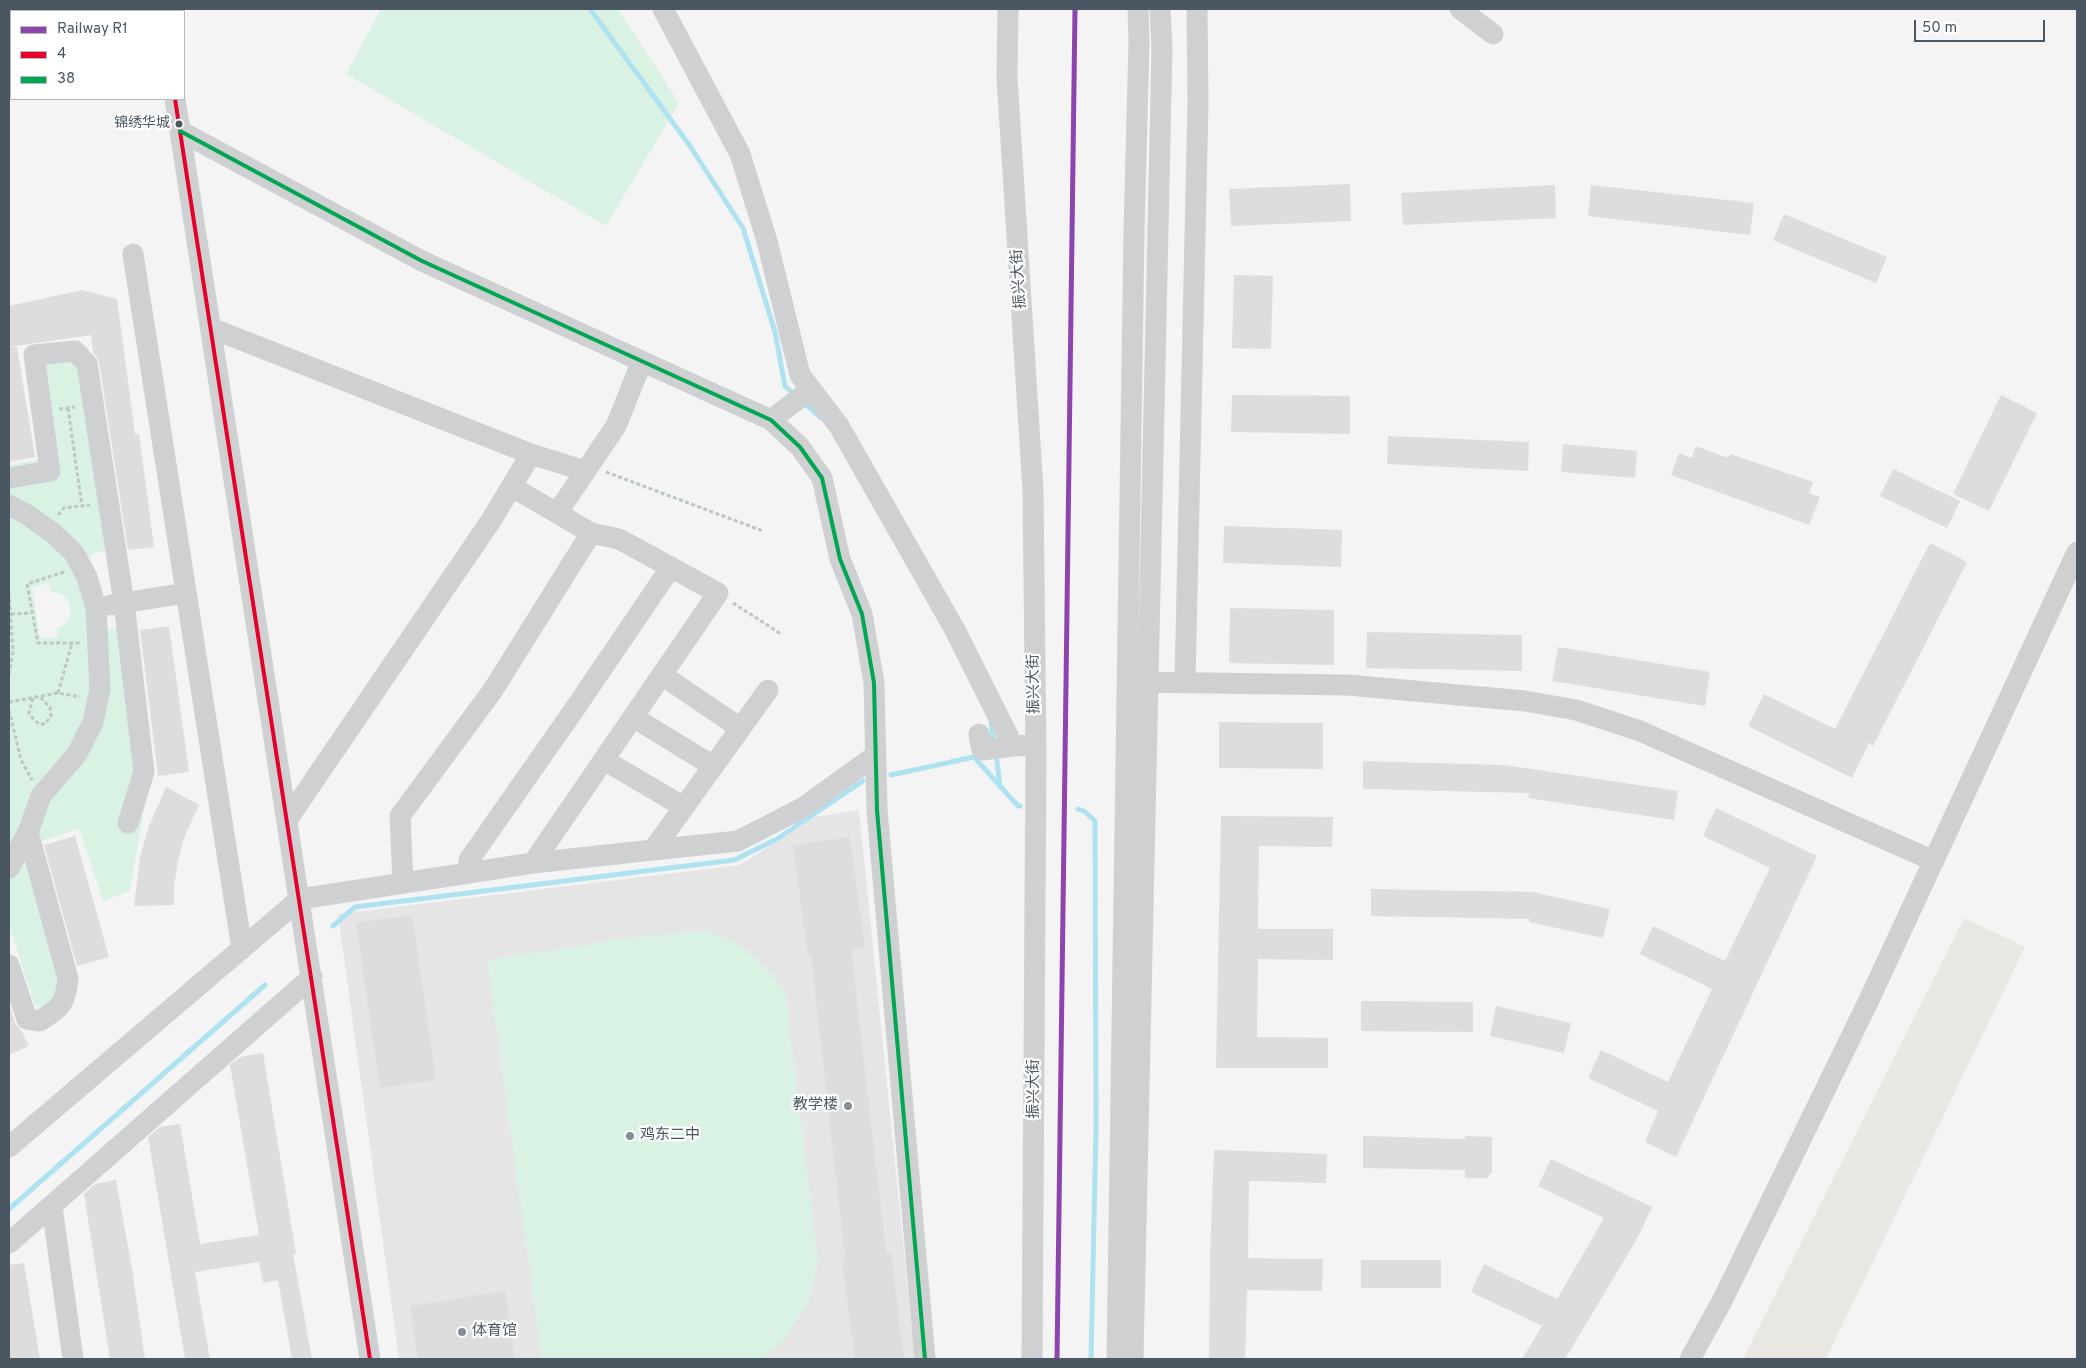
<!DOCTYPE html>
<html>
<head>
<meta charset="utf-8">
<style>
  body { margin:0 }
  #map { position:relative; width:2086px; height:1368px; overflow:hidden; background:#f4f4f4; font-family:Overpass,sans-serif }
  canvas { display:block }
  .frame { position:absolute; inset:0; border:10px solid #4a5661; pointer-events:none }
  .legend { position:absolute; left:10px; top:10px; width:175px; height:90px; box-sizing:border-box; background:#fff; border:1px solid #b7bbc0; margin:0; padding:6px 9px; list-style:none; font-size:15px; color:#4a5661 }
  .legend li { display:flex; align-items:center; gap:10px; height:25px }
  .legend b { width:25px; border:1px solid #b7bbc0 }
  .scale { position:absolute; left:1914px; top:20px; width:131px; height:22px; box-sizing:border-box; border:2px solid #4a5661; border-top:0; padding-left:6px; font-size:15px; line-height:18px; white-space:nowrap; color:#4a5661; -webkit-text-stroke:4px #fff; paint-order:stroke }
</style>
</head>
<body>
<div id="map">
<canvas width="2086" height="1368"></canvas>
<div class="frame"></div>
<ul class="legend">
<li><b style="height:6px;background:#8e44ad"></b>Railway R1</li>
<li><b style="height:6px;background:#e4002b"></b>4</li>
<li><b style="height:6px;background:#00a651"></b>38</li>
</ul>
<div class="scale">50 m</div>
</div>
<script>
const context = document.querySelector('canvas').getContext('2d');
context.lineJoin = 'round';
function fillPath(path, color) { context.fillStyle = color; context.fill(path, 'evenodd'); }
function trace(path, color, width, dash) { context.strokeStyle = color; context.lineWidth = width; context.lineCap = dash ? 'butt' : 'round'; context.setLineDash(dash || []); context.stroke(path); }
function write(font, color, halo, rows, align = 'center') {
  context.font = font + ' Overpass,"Noto Sans SC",sans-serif'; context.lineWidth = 4.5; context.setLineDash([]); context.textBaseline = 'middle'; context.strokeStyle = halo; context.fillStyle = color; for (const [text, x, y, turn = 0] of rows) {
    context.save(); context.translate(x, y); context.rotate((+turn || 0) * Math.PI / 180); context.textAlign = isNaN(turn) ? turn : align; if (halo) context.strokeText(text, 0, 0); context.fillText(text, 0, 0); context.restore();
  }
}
fillPath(new Path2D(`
  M 1964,918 L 2025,947 L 1826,1359 L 1743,1359 Z`), '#e8e7e3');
fillPath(new Path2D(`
  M 859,810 L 915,1359 L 399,1359 L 338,914 L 740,865 L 815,817 Z`), '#e6e5e6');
fillPath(new Path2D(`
  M 381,9 L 618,9 L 679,103 L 606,226 L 346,74 Z
  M 73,356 L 82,366 L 109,550 C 105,551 98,551 94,554 C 76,565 88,614 91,632 L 122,627 L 147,792 L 130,891 L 103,901 L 79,829 L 39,842 L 61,982 L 55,996 L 42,1007 L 35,1006 L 9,924 L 9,465 L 38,460 L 54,475 L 60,461 L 45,362 ZM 48,583 L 51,592 C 74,591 78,621 57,628 L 57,638 L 40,638 L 32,588 Z
  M 707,931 C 743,943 761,961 785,990 L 818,1263 L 807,1307 L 782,1342 L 759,1359 L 542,1359 L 487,960 L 651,935 Z`), '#d9f2e3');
trace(new Path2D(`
  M 590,9 L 690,146 L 743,228 L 775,332 L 785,386 L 795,395
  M 803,402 L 821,418
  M 991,723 L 994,744
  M 996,753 L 1000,787
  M 891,775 L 974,757 L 1018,806 L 1020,806
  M 1078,809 L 1084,811 L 1095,821 L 1096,1128 L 1091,1359
  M 333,926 L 355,907 L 734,860 L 777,839 L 863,781
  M 9,1209 L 265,985`), '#aee2f0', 5);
fillPath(new Path2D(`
  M 1350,184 L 1351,221 L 1231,226 L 1229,189 Z
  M 1555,185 L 1556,218 L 1403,225 L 1401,193 Z
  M 1591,185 L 1754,203 L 1750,235 L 1588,216 Z
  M 1784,214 L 1887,257 L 1876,283 L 1773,240 Z
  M 1234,275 L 1273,276 L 1271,349 L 1232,348 Z
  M 82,290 L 117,299 L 135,434 L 139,434 L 154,547 L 128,550 L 99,362 L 93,352 L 91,335 L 9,347 L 9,306 Z
  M 9,347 L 17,347 L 35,457 L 9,462 Z
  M 1232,395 L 1350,396 L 1350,434 L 1231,432 Z
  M 2001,395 L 2037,413 L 1989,511 L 1953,494 Z
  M 1388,436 L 1529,442 L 1528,471 L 1387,464 Z
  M 1563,444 L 1637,451 L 1635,478 L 1561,472 Z
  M 1696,446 L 1728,458 L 1730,454 L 1813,482 L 1809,493 L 1820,497 L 1809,525 L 1671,475 L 1679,453 L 1692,458 Z
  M 1893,469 L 1960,501 L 1947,528 L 1880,496 Z
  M 1224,526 L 1342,530 L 1341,567 L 1223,563 Z
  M 1930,543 L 1967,562 L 1873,746 L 1869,743 L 1852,778 L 1748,726 L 1764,694 L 1835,729 Z
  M 1230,608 L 1334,610 L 1334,665 L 1229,663 Z
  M 169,626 L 189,772 L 158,776 L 140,630 Z
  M 1367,632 L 1522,635 L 1522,671 L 1366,668 Z
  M 1558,647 L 1710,672 L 1705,706 L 1552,681 Z
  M 1219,722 L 1323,723 L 1323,769 L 1219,768 Z
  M 1363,761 L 1505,765 L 1678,791 L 1674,820 L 1528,798 L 1529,793 L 1363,789 Z
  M 166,787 L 199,805 L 184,838 L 178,861 L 174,886 L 174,905 L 134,906 L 140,856 L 149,826 Z
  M 1716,808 L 1817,856 L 1676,1157 L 1645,1142 L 1658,1111 L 1588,1078 L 1601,1050 L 1668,1082 L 1712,989 L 1640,954 L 1653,926 L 1725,961 L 1770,868 L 1703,836 Z
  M 1221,816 L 1333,817 L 1332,847 L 1259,846 L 1258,929 L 1333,929 L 1333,960 L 1258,959 L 1257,1037 L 1328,1038 L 1328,1068 L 1216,1068 Z
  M 75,836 L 109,957 L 77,966 L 44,845 Z
  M 850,837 L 865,947 L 851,949 L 886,1253 L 891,1253 L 904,1359 L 855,1359 L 842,1259 L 845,1258 L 811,954 L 808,955 L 793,845 Z
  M 1371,889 L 1532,892 L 1610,909 L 1603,938 L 1529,922 L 1530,919 L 1371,916 Z
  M 412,915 L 436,1080 L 380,1088 L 356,923 Z
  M 1361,1001 L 1473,1002 L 1473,1032 L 1361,1031 Z
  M 9,1004 L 15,1023 L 21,1030 L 29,1046 L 9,1055 Z
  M 1496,1006 L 1571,1023 L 1564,1053 L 1490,1036 Z
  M 263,1053 L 296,1254 L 293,1254 L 312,1359 L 292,1359 L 278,1280 L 263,1283 L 259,1262 L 195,1272 L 210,1359 L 185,1359 L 148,1137 L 160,1127 L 180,1124 L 200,1244 L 259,1235 L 230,1065 L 240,1057 Z
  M 1363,1136 L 1465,1139 L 1465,1136 L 1492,1137 L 1492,1172 L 1487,1178 L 1465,1178 L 1465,1170 L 1363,1168 Z
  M 1214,1150 L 1327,1154 L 1326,1183 L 1249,1181 L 1248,1258 L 1323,1259 L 1322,1291 L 1247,1290 L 1245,1359 L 1209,1359 L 1210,1257 Z
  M 1551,1159 L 1652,1207 L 1639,1235 L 1565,1359 L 1522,1359 L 1542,1326 L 1471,1292 L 1484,1264 L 1557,1299 L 1604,1218 L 1538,1186 Z
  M 116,1180 L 132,1269 L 145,1359 L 110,1359 L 84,1194 L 95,1184 Z
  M 1361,1260 L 1441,1260 L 1441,1288 L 1361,1288 Z
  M 24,1263 L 40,1359 L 9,1359 L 9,1265 Z
  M 505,1291 L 515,1359 L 418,1359 L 410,1306 Z`), '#ddddde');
trace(new Path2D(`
  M 68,408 L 82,506
  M 59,409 L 75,407
  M 606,472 L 763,531
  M 58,515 L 64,508 L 90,505
  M 64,572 L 27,584 L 38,643 L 80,643
  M 9,593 L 13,651 L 9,676
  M 733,603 L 781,634
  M 11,614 L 32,613
  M 58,693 L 72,643
  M 33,698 L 29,713 L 34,720 L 39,724 L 45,724 L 51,716 L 50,707 L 40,697
  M 9,702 L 58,693 L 80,697
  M 9,710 L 21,760 L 32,780`), '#bcc7c4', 3, [4, 2.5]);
trace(new Path2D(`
  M 161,9 L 162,11
  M 663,9 L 740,154 L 767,241 L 800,375 L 839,426 L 955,630 L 1013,746 L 1036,745
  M 1008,9 L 1007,77 L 1033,491 L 1036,755 L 1032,1359
  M 1460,9 L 1493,34
  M 175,99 L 370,1359
  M 180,131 L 422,261 L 771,420 L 800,447 L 822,478 L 840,559 L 862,614 L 874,683 L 877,810 L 925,1359
  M 133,254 L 242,949
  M 211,328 L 531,454 L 585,471
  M 771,420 L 811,389
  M 9,478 L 50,471 L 34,355 L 75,351 L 87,364 L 124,603 L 144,772 L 128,823
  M 512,487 L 557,513
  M 9,505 L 26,514 L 53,533 L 74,553 L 87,577 L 96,608 L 100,689 L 93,722 L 77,754 L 41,796 L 28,832 L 9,868
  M 110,605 L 186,593
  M 662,675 L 740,728
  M 1185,681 L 1198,103 L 1197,9
  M 1135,682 L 1348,685 L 1525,701 L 1576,710 L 1640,731 L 1934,861
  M 633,717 L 713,766
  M 979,734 L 982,750 L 1013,746
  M 604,760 L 684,807
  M 287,820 L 492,519 L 531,454
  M 653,850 L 738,841 L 804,807 L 876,755
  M 533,863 L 718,593 L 619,539 L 591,533 L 557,513 L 616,426 L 642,361
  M 468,873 L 469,860 L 576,707 L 671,567
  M 403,883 L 400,816 L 493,690 L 591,533
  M 9,965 L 27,1019 L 40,1021 C 61,1007 65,1005 68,979 L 28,832
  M 9,1147 L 300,899 L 533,863 L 653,850 L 768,690
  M 52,1206 L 73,1359
  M 9,1243 L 312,977
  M 1117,1359 L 1134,232 L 1139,41 L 1138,9
  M 1133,1359 L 1162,48 L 1160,9
  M 1690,1359 L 1722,1301 L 1869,1000 L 2077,552`), '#ced0d2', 21);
trace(new Path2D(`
  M 175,99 L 370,1359`), '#e4002b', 4);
trace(new Path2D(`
  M 180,131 L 422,261 L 771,420 L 800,447 L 822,478 L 840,559 L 862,614 L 874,683 L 877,810 L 925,1359`), '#00a651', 4);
trace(new Path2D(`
  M 1057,1359 L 1075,9`), '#8e44ad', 5);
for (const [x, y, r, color] of [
  [179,124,4.5,"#4a5661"],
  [848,1106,5,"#868d94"],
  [630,1136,5,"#868d94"],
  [462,1332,5,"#868d94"]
]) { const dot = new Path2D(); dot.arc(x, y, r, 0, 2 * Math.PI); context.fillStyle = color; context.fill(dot); trace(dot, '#fff', 2); }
write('14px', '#4a5661', '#fff', [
  ["锦绣华城",170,124]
], 'right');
write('15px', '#4a5661', '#fff', [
  ["振兴大街",1020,279,-94],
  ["振兴大街",1035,684,-91],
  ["振兴大街",1035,1089,-90]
]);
write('15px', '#4a5661', '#fff', [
  ["教学楼",838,1106,"right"],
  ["鸡东二中",640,1136],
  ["体育馆",472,1332]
], 'left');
</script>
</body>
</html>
